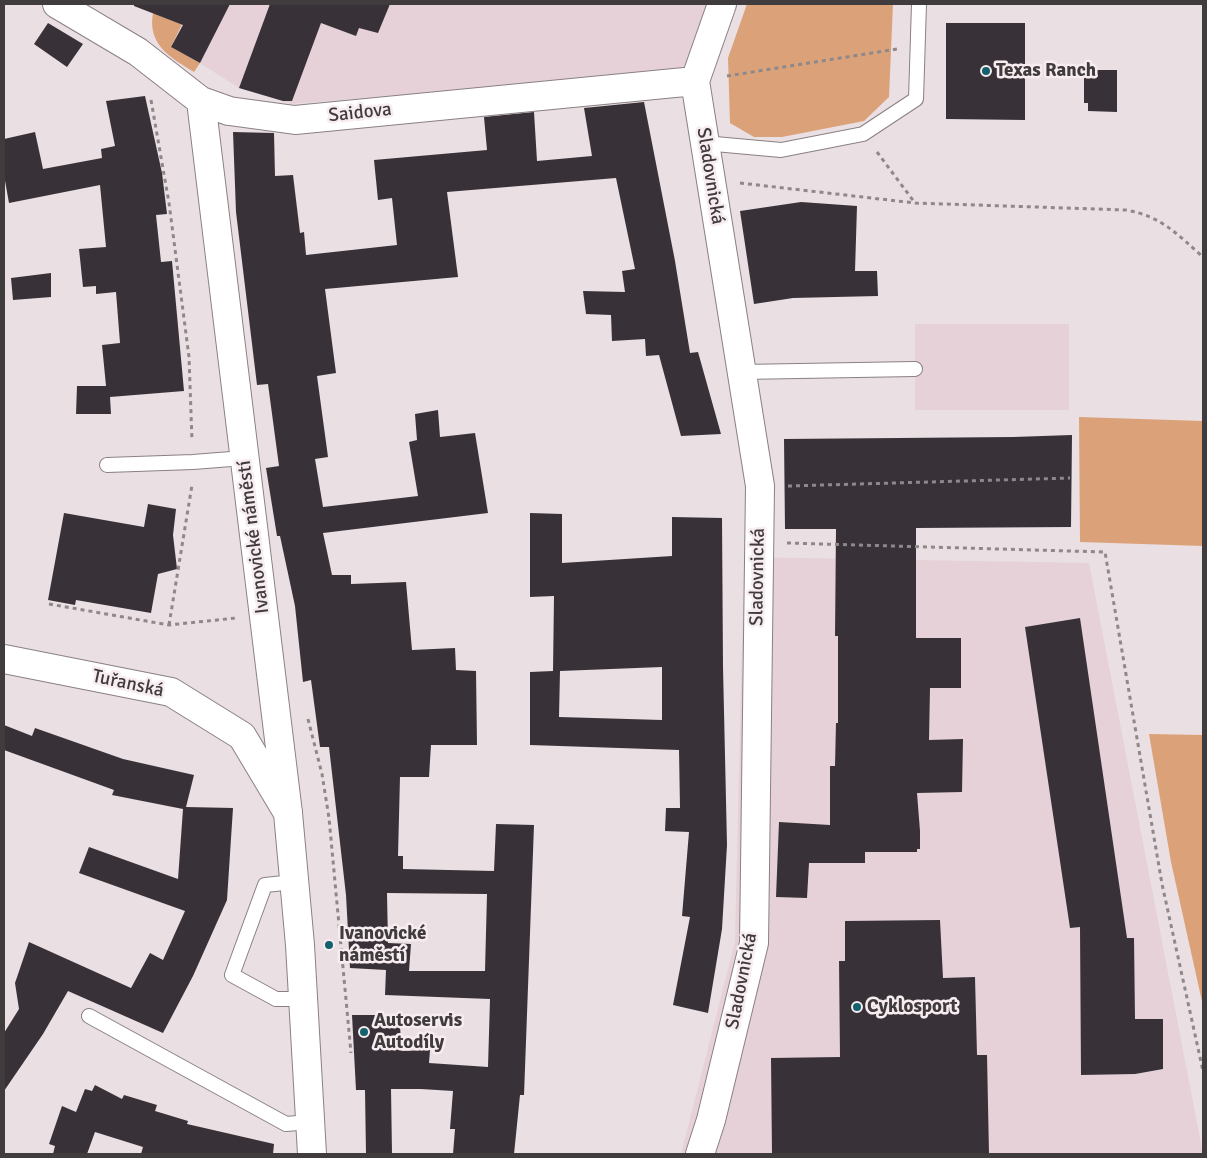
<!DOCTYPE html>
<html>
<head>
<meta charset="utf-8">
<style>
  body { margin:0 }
  #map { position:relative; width:1207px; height:1158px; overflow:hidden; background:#eadfe2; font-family:Signika,sans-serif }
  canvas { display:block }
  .frame { position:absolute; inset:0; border:5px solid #403b3d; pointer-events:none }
</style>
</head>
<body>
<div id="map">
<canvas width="1207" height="1158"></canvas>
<div class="frame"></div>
</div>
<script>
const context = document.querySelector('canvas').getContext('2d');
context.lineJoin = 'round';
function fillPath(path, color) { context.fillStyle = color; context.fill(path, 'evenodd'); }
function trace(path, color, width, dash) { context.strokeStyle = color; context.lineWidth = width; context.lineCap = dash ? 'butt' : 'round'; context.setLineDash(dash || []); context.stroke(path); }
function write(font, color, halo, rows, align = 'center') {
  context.font = font + ' Signika,sans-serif'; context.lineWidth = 5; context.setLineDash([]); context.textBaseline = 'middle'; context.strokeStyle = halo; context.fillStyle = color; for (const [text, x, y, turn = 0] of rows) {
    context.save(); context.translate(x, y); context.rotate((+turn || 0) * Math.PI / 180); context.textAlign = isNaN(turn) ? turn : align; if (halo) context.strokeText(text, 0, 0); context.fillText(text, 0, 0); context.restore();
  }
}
fillPath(new Path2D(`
  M 166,4 L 714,4 L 685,72 L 291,104 L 239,88 L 200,63 L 171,47 L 182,24 L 162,17 Z
  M 915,324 L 1069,324 L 1069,410 L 915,410 Z
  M 744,557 L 1089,563 L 1203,1154 L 681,1154 L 735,942 Z`), '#e5d1d7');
fillPath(new Path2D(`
  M 747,4 L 893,4 L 889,97 L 864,121 L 782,137 L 754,137 L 730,123 L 728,58 Z
  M 153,13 L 182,24 L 171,47 L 200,63 L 194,72 C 171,58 147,45 153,13 Z
  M 1079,417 L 1203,421 L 1203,546 L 1080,542 Z
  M 1149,734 L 1203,735 L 1203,1006 L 1171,862 Z`), '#dba27a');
fillPath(new Path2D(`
  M 134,4 L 230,4 L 200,63 L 171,47 L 183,25 L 134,6 Z
  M 270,4 L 390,4 L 378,33 L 359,28 L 356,36 L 321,23 L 292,101 L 283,101 L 239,88 Z
  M 48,23 L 83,44 L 67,67 L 34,44 Z
  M 946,23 L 1025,23 L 1025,120 L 946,119 Z
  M 1084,70 L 1117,70 L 1117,112 L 1088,111 L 1088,103 L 1084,103 Z
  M 145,96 L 162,173 L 167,214 L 156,215 L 161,262 L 172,261 L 184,391 L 110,397 L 111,414 L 76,414 L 77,386 L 106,386 L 102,345 L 120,343 L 116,292 L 96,294 L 96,286 L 83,287 L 79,249 L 106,247 L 100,185 L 9,203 L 4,175 L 4,139 L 35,132 L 43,169 L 102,158 L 101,149 L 115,146 L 106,101 Z
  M 644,102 L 675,261 L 690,353 L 698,352 L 721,434 L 681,436 L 659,355 L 646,356 L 645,339 L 612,341 L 611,315 L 586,314 L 583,291 L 625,292 L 622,271 L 635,269 L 616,178 L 447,192 L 458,277 L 325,289 L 336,373 L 317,376 L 328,457 L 315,459 L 323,507 L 418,496 L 409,442 L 417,440 L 415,414 L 438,410 L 440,437 L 475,433 L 488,513 L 323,533 L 332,575 L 351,575 L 351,584 L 406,582 L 412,650 L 455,648 L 456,670 L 476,671 L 477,745 L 431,745 L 429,777 L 400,777 L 398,856 L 403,856 L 403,869 L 494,871 L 496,824 L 534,825 L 524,1095 L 520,1095 L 514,1154 L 453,1154 L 455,1129 L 450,1129 L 453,1091 L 421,1089 L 391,1089 L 392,1154 L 366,1154 L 365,1090 L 356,1090 L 352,1015 L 399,1015 L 402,1051 L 430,1050 L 429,1063 L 488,1067 L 490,999 L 385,995 L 386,970 L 350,968 L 346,895 L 329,747 L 320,747 L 311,680 L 303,682 L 295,606 L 280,536 L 277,536 L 266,468 L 279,466 L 268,384 L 257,385 L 236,212 L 233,132 L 274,133 L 275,176 L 293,175 L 300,233 L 304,232 L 306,255 L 397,245 L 392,198 L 378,200 L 374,160 L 487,150 L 484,117 L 534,112 L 537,161 L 592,156 L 584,108 ZM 387,893 L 487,894 L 485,971 L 409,971 L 411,944 L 388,943 Z
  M 801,202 L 857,206 L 855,271 L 877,271 L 878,296 L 793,298 L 754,304 L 740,211 Z
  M 51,273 L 51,297 L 13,300 L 11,278 Z
  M 1072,435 L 1071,527 L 916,528 L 916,638 L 961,638 L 961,688 L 930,688 L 929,740 L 963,739 L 962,792 L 917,793 L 920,831 L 920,849 L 917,849 L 917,852 L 865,852 L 865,863 L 809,863 L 807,898 L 776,897 L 779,822 L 830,825 L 830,766 L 835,766 L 836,723 L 838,723 L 838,636 L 835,636 L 836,529 L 785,529 L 784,439 L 1013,437 Z
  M 148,504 L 176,509 L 173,535 L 177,569 L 158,574 L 151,613 L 76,600 L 75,605 L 48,600 L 64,513 L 144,527 Z
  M 530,513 L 562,514 L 562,563 L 672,556 L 672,517 L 722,518 L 723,667 L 727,845 L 722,929 L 708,1013 L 673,1005 L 690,917 L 682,916 L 689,832 L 665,831 L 666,808 L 680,808 L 679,750 L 530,745 L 530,672 L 553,671 L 554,596 L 530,597 ZM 662,667 L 662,720 L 559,717 L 560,671 Z
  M 1080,618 L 1127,938 L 1134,938 L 1135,1019 L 1163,1019 L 1163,1069 L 1135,1074 L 1081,1075 L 1080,927 L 1070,928 L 1025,627 Z
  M 4,725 L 32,736 L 35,728 L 123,759 L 194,775 L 186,807 L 233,808 L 227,900 L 193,976 L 163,1033 L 68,991 L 43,1034 L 4,1091 L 4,1033 L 19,1009 L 15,983 L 29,942 L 131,988 L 150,953 L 163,960 L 185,911 L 79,873 L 89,847 L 178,879 L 183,809 L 112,795 L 114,790 L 4,750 Z
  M 940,920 L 943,978 L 975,977 L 977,1055 L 987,1055 L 989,1154 L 772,1154 L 771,1058 L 840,1057 L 839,961 L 845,961 L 845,921 Z
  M 95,1085 L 122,1099 L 124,1095 L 157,1105 L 155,1111 L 188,1121 L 187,1124 L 274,1144 L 273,1154 L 141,1154 L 143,1147 L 95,1132 L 87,1154 L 53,1154 L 55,1146 L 49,1144 L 62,1106 L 76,1112 L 85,1089 L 92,1091 Z`), '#383238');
const service = new Path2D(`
  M 704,143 L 781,150 L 863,134 L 916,99 L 919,4
  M 741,372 L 915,369
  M 107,465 L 193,462 L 244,458
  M 294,882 L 265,885 L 232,975 L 276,999 L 303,999
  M 89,1016 L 286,1124 L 310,1122`);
const minor = new Path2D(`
  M 57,4 L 138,52 L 201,101 L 229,111 L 295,120 L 695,81
  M 201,101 L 288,813
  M 700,1154 L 711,1120 L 754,943 L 760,486 L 695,81 L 722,4`);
const secondary = new Path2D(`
  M 4,659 L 171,692 L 242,736 L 288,813 L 300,945 L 312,1154`);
trace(service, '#8a8083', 16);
trace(minor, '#8a8083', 30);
trace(secondary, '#8a8083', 30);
trace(new Path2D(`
  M 727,76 L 897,49
  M 151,100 L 169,203 L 189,357 L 192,441
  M 877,152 L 915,203
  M 740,183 L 915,203 L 1126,210 C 1161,216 1177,234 1203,257
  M 788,486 L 1070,478
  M 787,543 L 1105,552 L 1162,884 L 1203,1071
  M 49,604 L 169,625 L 236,618
  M 169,625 L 192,485
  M 308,719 L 322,774 L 329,818 L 351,1053`), '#8f888a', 3, [4, 4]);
trace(service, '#fff', 14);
trace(minor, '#fff', 28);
trace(secondary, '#fff', 28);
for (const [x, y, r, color] of [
  [986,71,5,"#13616c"],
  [329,945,5,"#13616c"],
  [857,1007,5,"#13616c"],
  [364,1032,5,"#13616c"]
]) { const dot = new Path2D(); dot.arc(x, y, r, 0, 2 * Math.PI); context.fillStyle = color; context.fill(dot); trace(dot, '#f7ecef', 2); }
write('bold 19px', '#403b3d', '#f7ecef', [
  ["Texas Ranch",996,71],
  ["Ivanovické",339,934],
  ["náměstí",339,956],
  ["Cyklosport",867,1007],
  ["Autoservis",374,1021],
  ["Autodíly",374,1043]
], 'left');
write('19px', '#403b3d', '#f7ecef', [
  ["Saidova",360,113,-6],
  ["Sladovnická",710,176,81],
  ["Ivanovické náměstí",254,537,-97],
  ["Sladovnická",758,577,-89],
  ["Tuřanská",128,684,12],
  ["Sladovnická",742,981,-79]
]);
</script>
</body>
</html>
